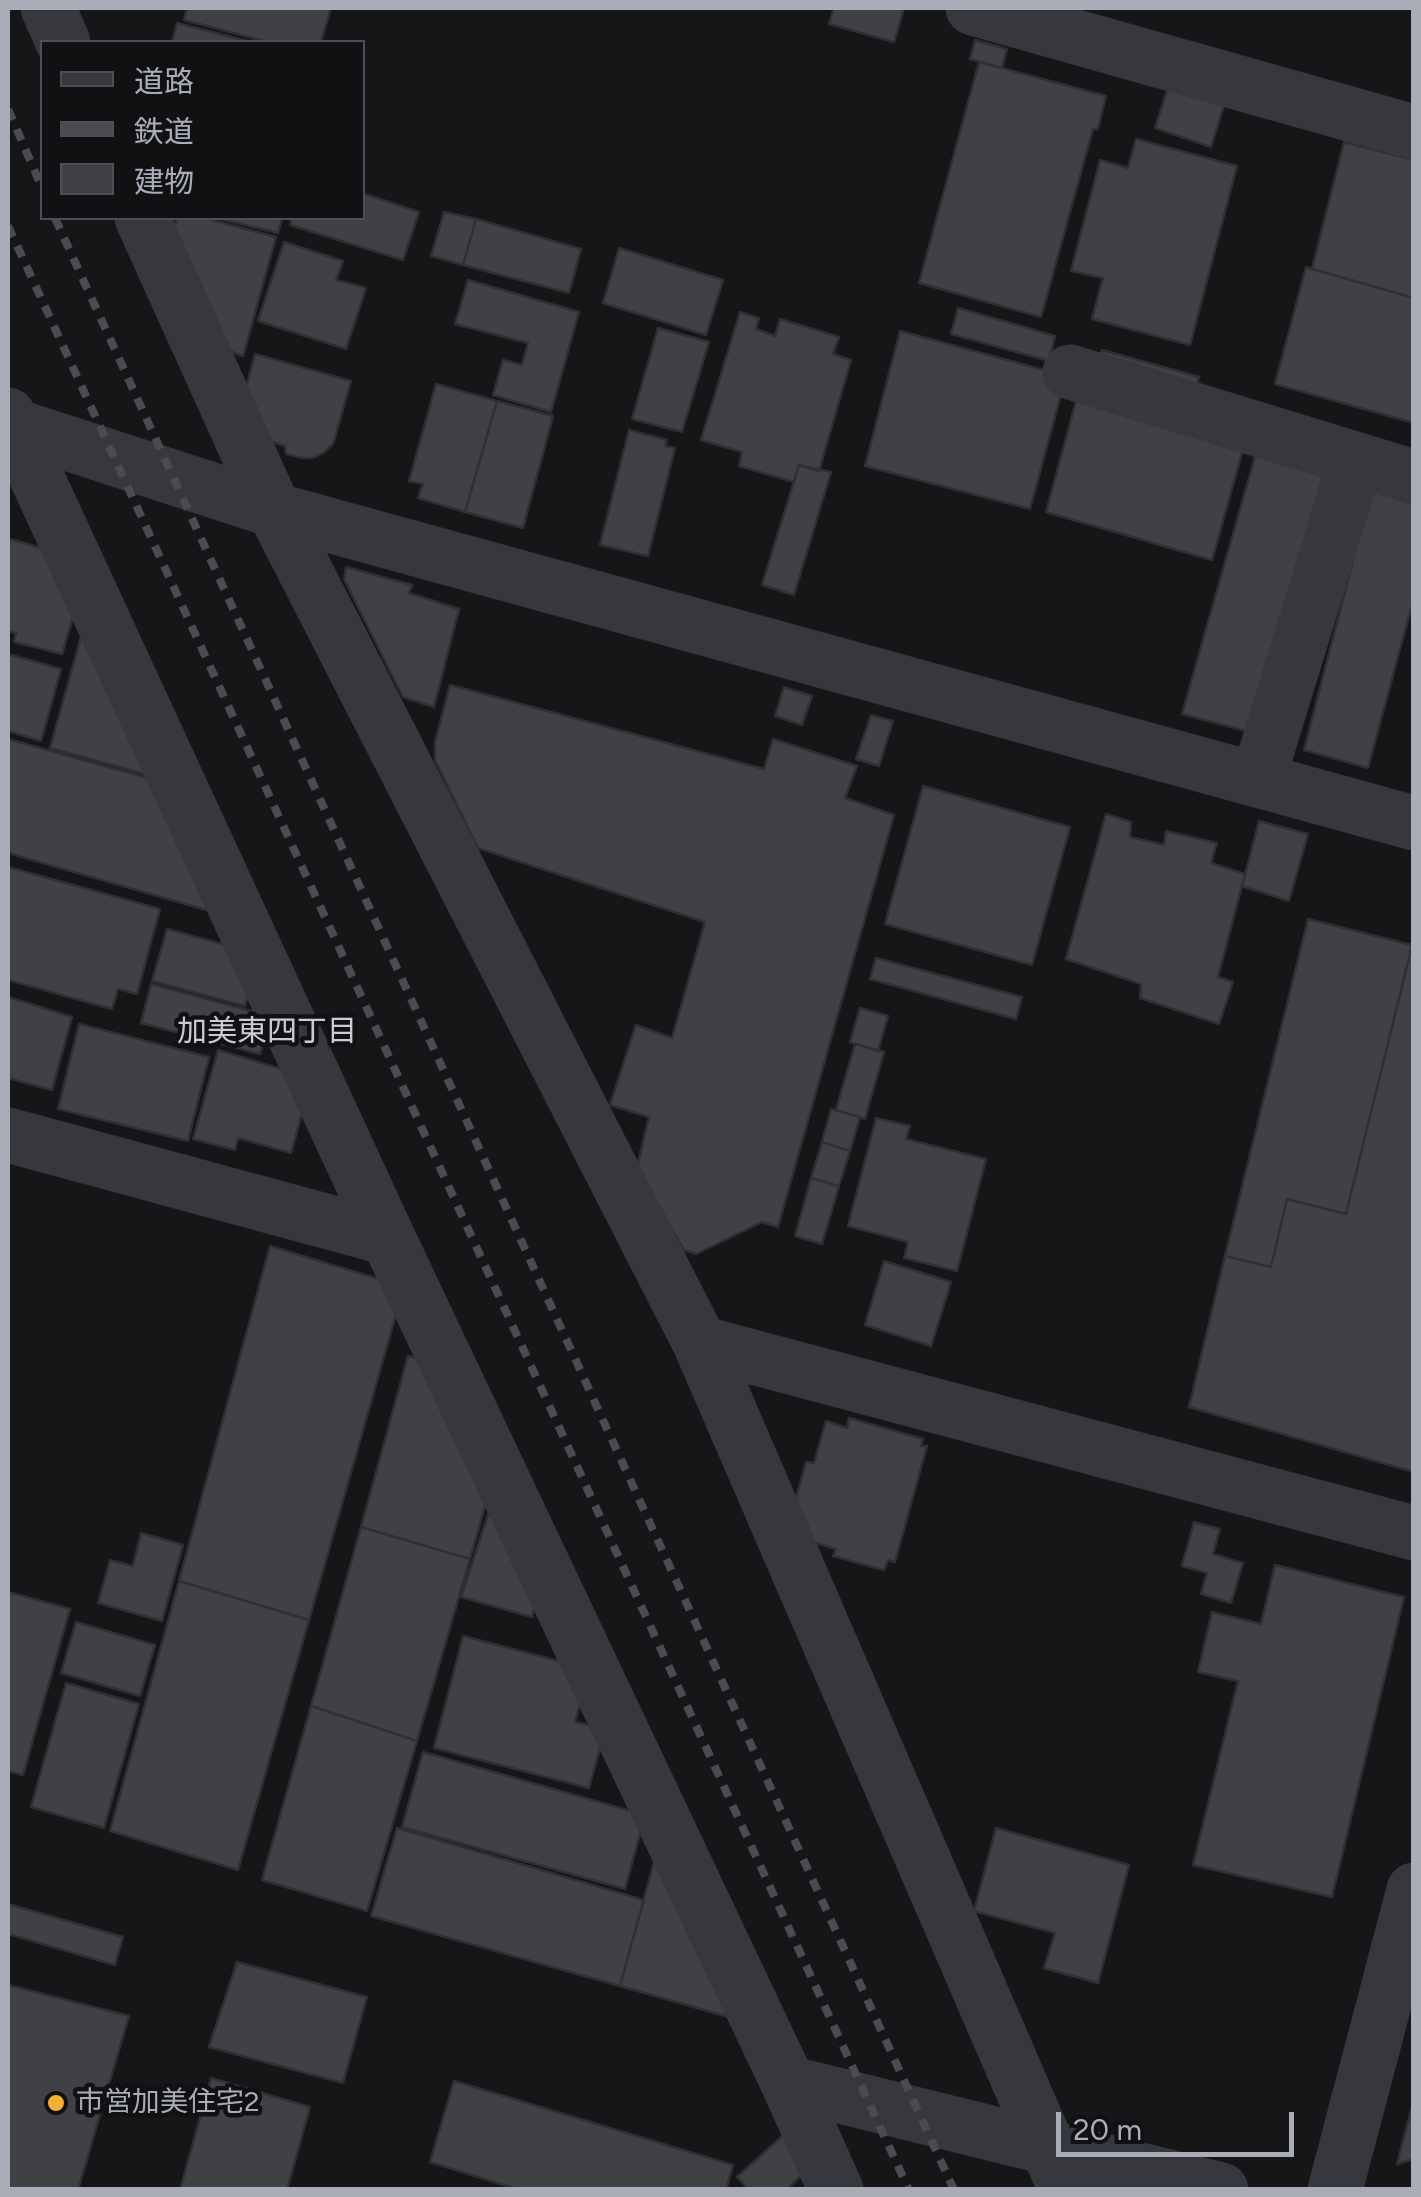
<!DOCTYPE html>
<html>
<head>
<meta charset="utf-8">
<style>
  body { margin:0 }
  #map { position:relative; width:1421px; height:2197px; overflow:hidden; background:#161618; font-family:Figtree,"Noto Sans JP",sans-serif }
  canvas { display:block }
  .frame { position:absolute; inset:0; border:10px solid #a8adb8; pointer-events:none }
  .legend { position:absolute; left:40px; top:40px; width:325px; height:180px; box-sizing:border-box; background:#111113; border:2px solid #4d4f55; margin:0; padding:12px 18px; list-style:none; font-size:30px; color:#a8adb8 }
  .legend li { display:flex; align-items:center; gap:20px; height:50px }
  .legend b { width:50px; border:2px solid #4d4f55 }
  .scale { position:absolute; left:1056px; top:2112px; width:238px; height:45px; box-sizing:border-box; border:5px solid #a8adb8; border-top:0; padding-left:12px; font-size:30px; line-height:35px; white-space:nowrap; color:#a8adb8; -webkit-text-stroke:8px #111113; paint-order:stroke }
</style>
</head>
<body>
<div id="map">
<canvas width="1421" height="2197"></canvas>
<div class="frame"></div>
<ul class="legend">
<li><b style="height:12px;background:#37383d"></b>道路</li>
<li><b style="height:12px;background:#4a4c52"></b>鉄道</li>
<li><b style="height:28px;background:#404145"></b>建物</li>
</ul>
<div class="scale">20 m</div>
</div>
<script>
const context = document.querySelector('canvas').getContext('2d');
context.lineJoin = 'round';
function fillPath(path, color) { context.fillStyle = color; context.fill(path, 'evenodd'); }
function trace(path, color, width, dash) { context.strokeStyle = color; context.lineWidth = width; context.lineCap = dash ? 'butt' : 'round'; context.setLineDash(dash || []); context.stroke(path); }
function write(font, color, halo, rows, align = 'center') {
  context.font = font + ' Figtree,"Noto Sans JP",sans-serif'; context.lineWidth = 9; context.setLineDash([]); context.textBaseline = 'middle'; context.strokeStyle = halo; context.fillStyle = color; for (const [text, x, y, turn = 0] of rows) {
    context.save(); context.translate(x, y); context.rotate((+turn || 0) * Math.PI / 180); context.textAlign = isNaN(turn) ? turn : align; if (halo) context.strokeText(text, 0, 0); context.fillText(text, 0, 0); context.restore();
  }
}
const building = new Path2D(`
  M 187,8 L 331,8 L 321,42 L 268,42 L 184,20 Z
  M 834,8 L 904,8 L 894,42 L 829,24 Z
  M 177,23 L 251,42 L 172,42 Z
  M 975,40 L 1007,49 L 1002,68 L 970,59 Z
  M 979,62 L 1106,96 L 1098,129 L 1093,129 L 1041,317 L 919,283 Z
  M 1168,88 L 1224,105 L 1211,147 L 1155,128 Z
  M 1136,139 L 1237,166 L 1190,345 L 1092,319 L 1103,278 L 1071,271 L 1100,160 L 1128,168 Z
  M 1344,142 L 1414,160 L 1414,298 L 1312,269 Z
  M 362,193 L 419,212 L 403,260 L 290,225 L 292,218 L 362,218 Z
  M 444,212 L 476,219 L 463,265 L 431,256 Z
  M 177,218 L 204,218 L 276,237 L 243,356 L 224,349 L 170,241 Z
  M 217,218 L 282,218 L 278,233 Z
  M 476,219 L 581,249 L 569,293 L 463,265 Z
  M 284,242 L 343,261 L 336,280 L 366,288 L 346,349 L 258,321 Z
  M 619,248 L 723,280 L 706,335 L 603,303 Z
  M 1306,267 L 1414,298 L 1414,423 L 1275,384 Z
  M 468,280 L 579,312 L 551,412 L 493,395 L 503,360 L 522,365 L 528,343 L 455,324 Z
  M 958,308 L 1055,336 L 1049,361 L 951,334 Z
  M 740,312 L 759,318 L 756,329 L 775,336 L 780,319 L 839,337 L 833,354 L 851,360 L 819,471 L 799,465 L 794,482 L 739,466 L 742,452 L 701,440 Z
  M 658,328 L 709,342 L 682,432 L 632,419 Z
  M 900,331 L 1066,376 L 1030,509 L 865,466 Z
  M 1102,350 L 1199,377 L 1192,402 L 1095,375 Z
  M 255,354 L 351,381 L 333,444 L 323,453 L 312,458 L 303,458 L 286,454 L 285,446 L 266,440 L 243,399 Z
  M 1082,379 L 1249,428 L 1212,560 L 1046,512 Z
  M 436,384 L 497,401 L 465,512 L 418,498 L 423,484 L 409,481 Z
  M 497,401 L 553,416 L 523,528 L 465,512 Z
  M 629,430 L 667,440 L 665,446 L 675,448 L 648,556 L 600,545 Z
  M 1256,453 L 1324,473 L 1250,732 L 1182,714 Z
  M 799,465 L 831,472 L 794,595 L 762,585 Z
  M 1372,487 L 1414,498 L 1414,597 L 1368,768 L 1304,750 Z
  M 10,539 L 62,554 L 82,587 L 62,654 L 14,642 L 16,633 L 8,631 L 8,547 Z
  M 346,567 L 412,585 L 409,593 L 459,609 L 434,707 L 403,697 L 344,579 Z
  M 84,626 L 170,781 L 50,748 Z
  M 8,654 L 61,669 L 41,741 L 8,731 Z
  M 450,685 L 764,769 L 773,739 L 857,766 L 845,798 L 894,815 L 778,1227 L 762,1222 L 696,1254 L 684,1250 L 652,1195 L 632,1189 L 649,1117 L 610,1105 L 636,1025 L 672,1038 L 705,922 L 478,848 L 435,760 L 435,742 Z
  M 784,687 L 812,696 L 802,725 L 775,716 Z
  M 871,715 L 893,721 L 879,766 L 856,759 Z
  M 8,739 L 169,784 L 210,911 L 8,853 Z
  M 923,786 L 1070,827 L 1032,965 L 885,924 Z
  M 1106,814 L 1131,822 L 1130,837 L 1164,845 L 1166,831 L 1217,843 L 1211,863 L 1245,874 L 1218,977 L 1233,982 L 1219,1024 L 1140,998 L 1141,984 L 1066,959 Z
  M 1259,821 L 1308,834 L 1289,901 L 1242,886 Z
  M 8,867 L 160,909 L 137,994 L 118,989 L 112,1009 L 8,980 Z
  M 1308,919 L 1412,945 L 1346,1214 L 1287,1199 L 1271,1267 L 1225,1256 Z
  M 167,929 L 240,949 L 256,966 L 245,1006 L 152,981 Z
  M 1411,950 L 1414,951 L 1414,1472 L 1189,1407 L 1225,1256 L 1271,1267 L 1287,1199 L 1346,1214 Z
  M 876,958 L 1022,997 L 1016,1019 L 870,979 Z
  M 151,984 L 270,1016 L 260,1054 L 141,1023 Z
  M 8,997 L 72,1017 L 52,1090 L 8,1078 Z
  M 860,1008 L 888,1016 L 878,1051 L 850,1042 Z
  M 79,1024 L 209,1057 L 188,1141 L 58,1109 Z
  M 855,1044 L 884,1052 L 865,1119 L 836,1110 Z
  M 218,1050 L 305,1076 L 304,1106 L 291,1153 L 238,1138 L 235,1150 L 193,1139 Z
  M 831,1109 L 860,1117 L 850,1151 L 822,1142 Z
  M 876,1118 L 910,1126 L 906,1139 L 986,1159 L 957,1271 L 904,1258 L 908,1242 L 848,1226 Z
  M 822,1142 L 850,1151 L 839,1186 L 811,1178 Z
  M 811,1178 L 839,1186 L 822,1244 L 795,1236 Z
  M 270,1246 L 385,1281 L 399,1304 L 309,1620 L 179,1581 Z
  M 884,1261 L 951,1282 L 931,1346 L 865,1325 Z
  M 408,1356 L 441,1365 L 495,1471 L 470,1559 L 361,1527 Z
  M 849,1418 L 923,1439 L 921,1446 L 927,1446 L 895,1562 L 888,1560 L 884,1570 L 833,1556 L 836,1549 L 786,1534 L 806,1462 L 814,1463 L 826,1421 L 847,1428 Z
  M 490,1509 L 544,1574 L 532,1617 L 461,1597 Z
  M 1194,1522 L 1220,1529 L 1213,1554 L 1243,1563 L 1231,1603 L 1201,1594 L 1207,1573 L 1182,1566 Z
  M 361,1527 L 470,1559 L 417,1741 L 311,1706 Z
  M 141,1533 L 183,1545 L 162,1621 L 98,1603 L 110,1560 L 133,1566 Z
  M 1275,1565 L 1404,1597 L 1332,1897 L 1193,1865 L 1238,1681 L 1198,1672 L 1212,1612 L 1261,1624 Z
  M 179,1581 L 309,1620 L 238,1870 L 110,1831 Z
  M 8,1592 L 70,1609 L 23,1775 L 8,1771 Z
  M 76,1622 L 155,1645 L 140,1696 L 61,1673 Z
  M 463,1636 L 589,1669 L 575,1722 L 605,1729 L 589,1788 L 434,1748 Z
  M 66,1683 L 139,1704 L 104,1828 L 31,1807 Z
  M 311,1706 L 417,1741 L 367,1911 L 262,1880 Z
  M 423,1752 L 645,1815 L 625,1889 L 402,1827 Z
  M 397,1828 L 644,1900 L 620,1986 L 371,1916 Z
  M 996,1828 L 1129,1865 L 1098,1983 L 1044,1968 L 1055,1933 L 974,1911 Z
  M 655,1858 L 757,2025 L 620,1986 Z
  M 8,1904 L 123,1937 L 115,1965 L 8,1934 Z
  M 237,1962 L 367,1997 L 343,2083 L 209,2047 Z
  M 8,1985 L 129,2016 L 78,2190 L 8,2190 Z
  M 211,2078 L 310,2107 L 287,2190 L 180,2190 Z
  M 454,2081 L 733,2165 L 726,2190 L 520,2190 L 430,2162 Z
  M 1414,2099 L 1414,2159 L 1397,2164 Z
  M 790,2129 L 818,2160 L 786,2190 L 749,2190 L 737,2177 Z`);
fillPath(building, '#404145');
trace(building, '#303034', 2.5);
trace(new Path2D(`
  M 48,8 L 63,42
  M 973,8 L 1414,132
  M 142,218 L 274,510 L 700,1343 L 1066,2190
  M 1070,372 L 1414,477
  M 8,415 L 388,1238 L 788,2083 L 836,2190
  M 8,424 L 274,510 L 1414,823
  M 1258,779 L 1356,460
  M 8,1135 L 388,1238
  M 700,1343 L 1414,1533
  M 788,2083 L 1221,2190
  M 1335,2190 L 1414,1890`), '#37383d', 55);
trace(new Path2D(`
  M 8,109 L 42,188
  M 55,218 L 954,2190
  M 8,226 L 909,2190`), '#4a4c52', 8, [12, 10]);
for (const [x, y, r, color] of [
  [56,2103,10,"#f2b134"]
]) { const dot = new Path2D(); dot.arc(x, y, r, 0, 2 * Math.PI); context.fillStyle = color; context.fill(dot); trace(dot, '#111113', 4); }
write('28px', '#a8adb8', '#111113', [
  ["市営加美住宅2",76,2103]
], 'left');
write('30px', '#c9ccd4', '#111113', [
  ["加美東四丁目",267,1032]
]);
</script>
</body>
</html>
